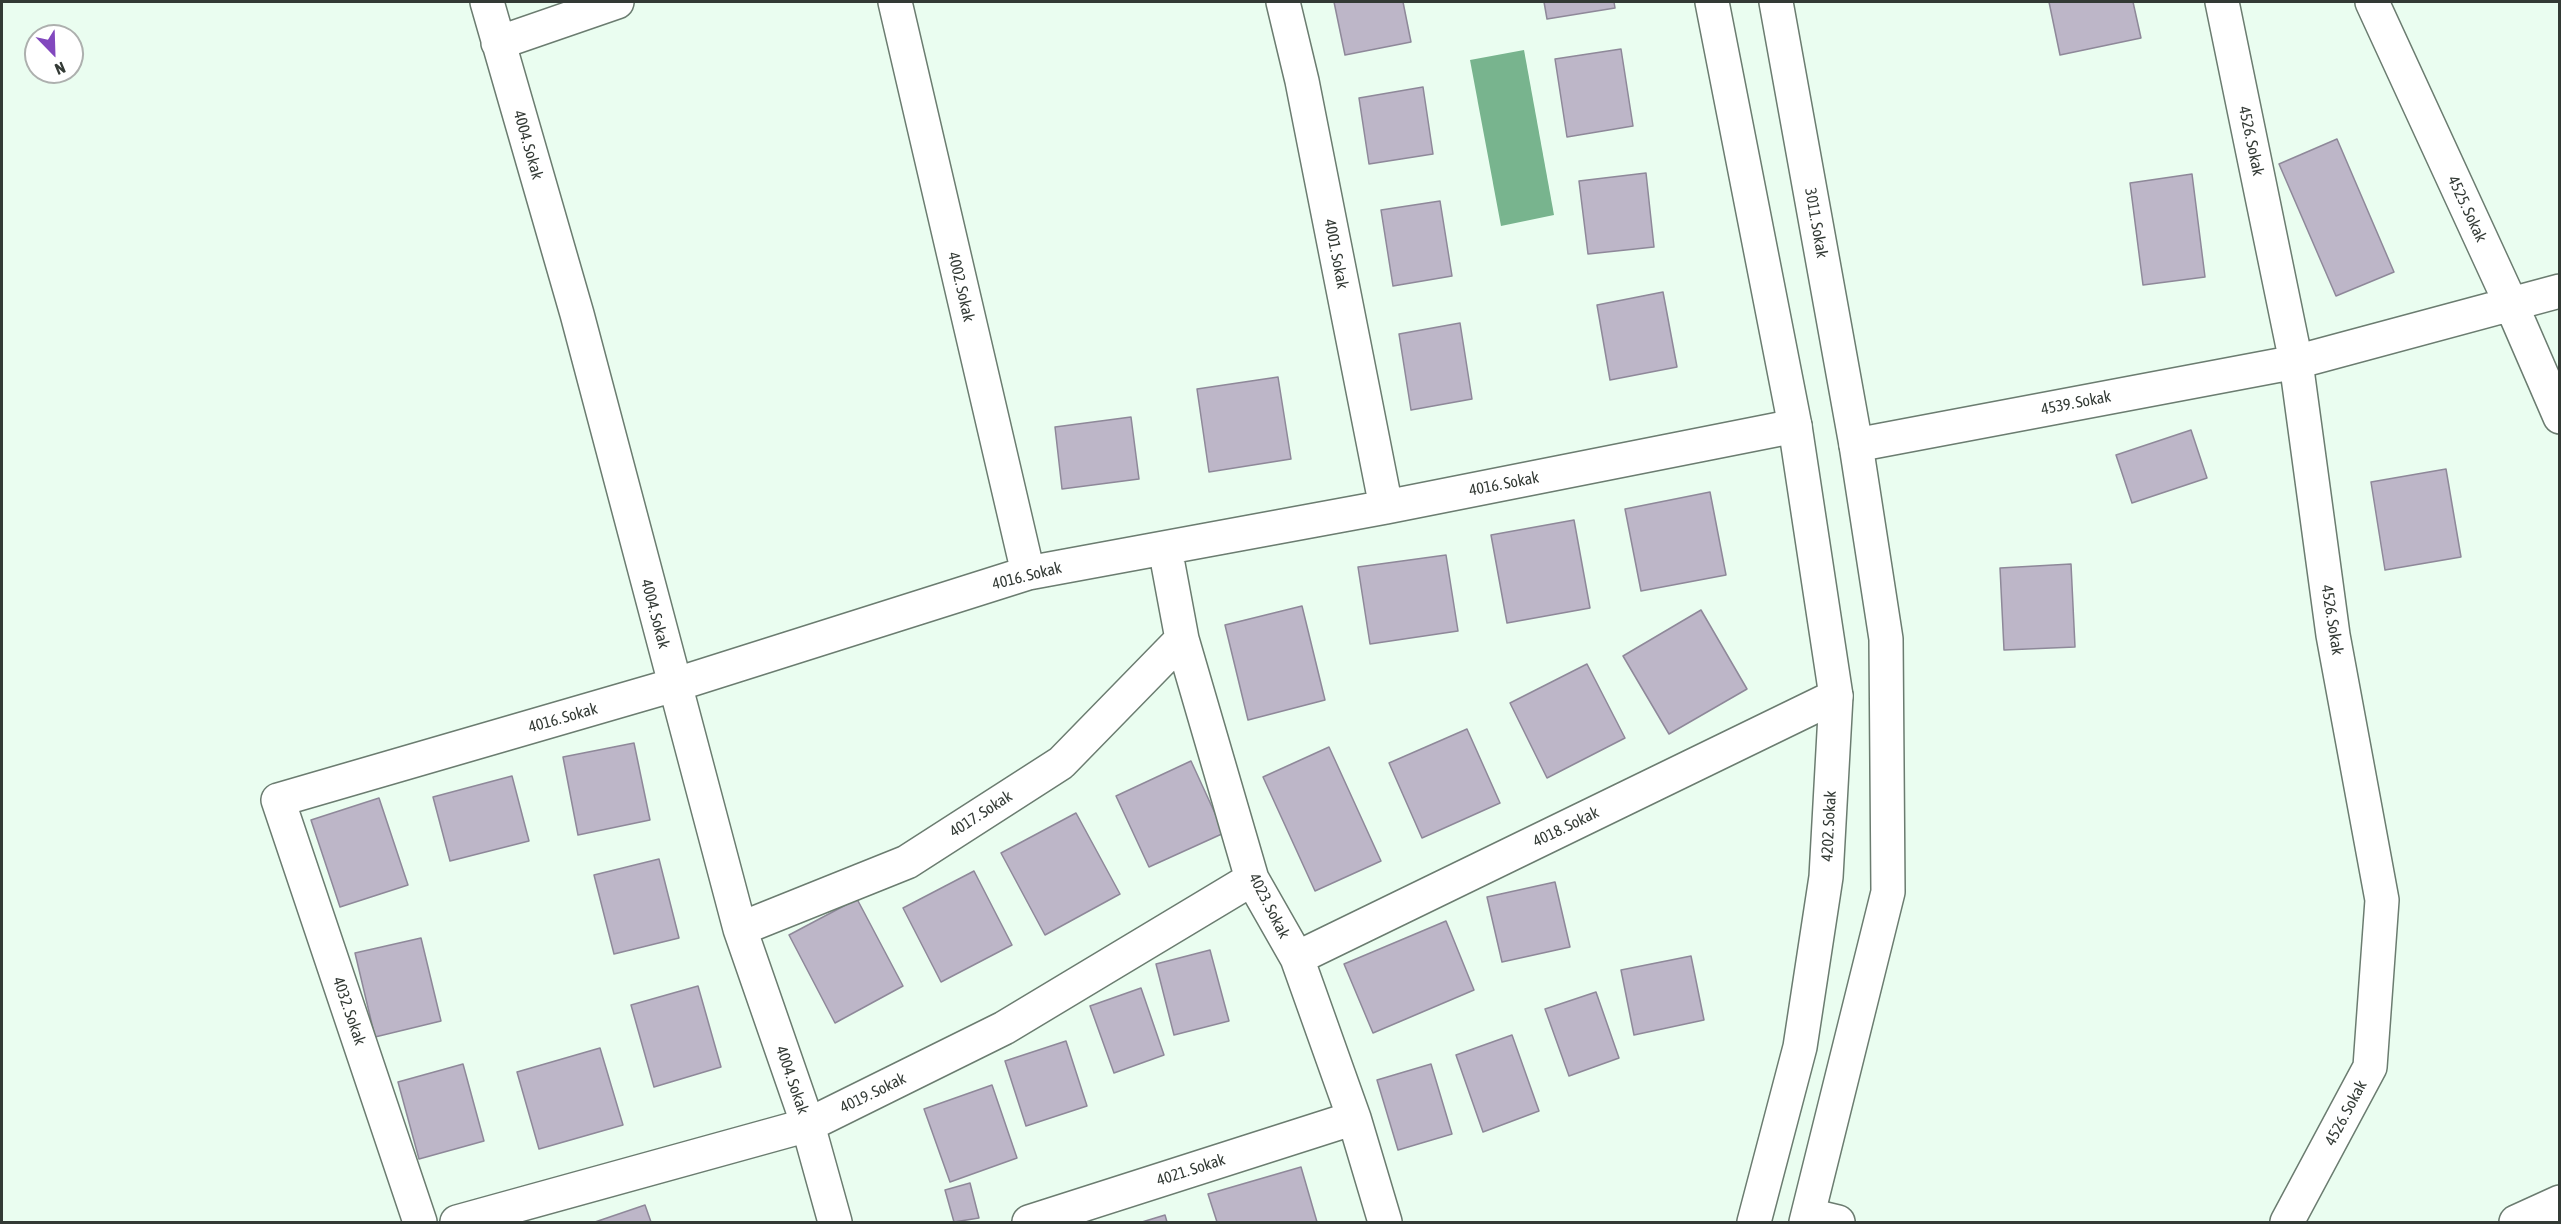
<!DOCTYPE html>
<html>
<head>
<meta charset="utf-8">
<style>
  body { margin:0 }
  #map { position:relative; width:2561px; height:1224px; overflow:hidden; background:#eafdf0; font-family:"Asap Condensed",sans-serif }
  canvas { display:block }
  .frame { position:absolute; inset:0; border:3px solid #333a35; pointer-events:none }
  .north { position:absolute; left:24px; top:24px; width:60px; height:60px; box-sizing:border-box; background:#fff; border:2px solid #adb0ae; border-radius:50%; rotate:157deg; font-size:16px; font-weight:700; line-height:24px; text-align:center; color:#333a35 }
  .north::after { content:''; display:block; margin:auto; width:21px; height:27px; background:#8248be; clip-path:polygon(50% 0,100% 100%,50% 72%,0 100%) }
</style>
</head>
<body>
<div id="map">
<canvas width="2561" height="1224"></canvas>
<div class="frame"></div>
<div class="north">N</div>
</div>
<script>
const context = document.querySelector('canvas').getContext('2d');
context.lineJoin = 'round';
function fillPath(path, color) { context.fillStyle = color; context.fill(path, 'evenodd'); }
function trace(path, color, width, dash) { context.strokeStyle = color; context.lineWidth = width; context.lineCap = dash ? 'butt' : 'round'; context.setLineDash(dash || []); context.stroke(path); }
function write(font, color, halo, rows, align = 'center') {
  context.font = font + ' "Asap Condensed",sans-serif'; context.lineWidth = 5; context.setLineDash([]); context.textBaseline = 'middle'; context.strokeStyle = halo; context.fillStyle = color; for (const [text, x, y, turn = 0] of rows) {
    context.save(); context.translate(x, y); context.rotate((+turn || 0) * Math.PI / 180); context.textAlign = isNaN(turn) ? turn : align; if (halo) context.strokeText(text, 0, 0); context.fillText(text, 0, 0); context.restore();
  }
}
fillPath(new Path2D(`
  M 1524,50 L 1554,215 L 1501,226 L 1470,60 Z`), '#78b48e');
const building = new Path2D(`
  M 1334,2 L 1403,2 L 1411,42 L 1345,55 Z
  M 1544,2 L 1614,2 L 1615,8 L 1547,19 Z
  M 2049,2 L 2133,2 L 2141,38 L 2060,55 Z
  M 1621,49 L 1633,126 L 1567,137 L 1555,59 Z
  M 1423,87 L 1433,154 L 1369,164 L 1359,98 Z
  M 2337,139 L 2394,272 L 2336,296 L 2279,164 Z
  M 1646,173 L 1654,247 L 1588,254 L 1579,181 Z
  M 2192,174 L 2205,277 L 2143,285 L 2130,183 Z
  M 1440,201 L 1452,276 L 1393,286 L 1381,210 Z
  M 1663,292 L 1677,367 L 1610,380 L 1597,305 Z
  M 1460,323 L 1472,399 L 1411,410 L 1399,334 Z
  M 1278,377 L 1291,459 L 1209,472 L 1197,389 Z
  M 1131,417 L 1139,479 L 1062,489 L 1055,427 Z
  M 2191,430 L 2207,478 L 2132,503 L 2116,455 Z
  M 2446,469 L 2461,557 L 2385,570 L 2371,482 Z
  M 1710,492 L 1726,575 L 1641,591 L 1625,509 Z
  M 1574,520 L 1590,608 L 1507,623 L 1491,535 Z
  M 1446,555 L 1458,631 L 1370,644 L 1358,567 Z
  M 2071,564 L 2075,647 L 2004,650 L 2000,568 Z
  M 1302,606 L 1325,700 L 1248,720 L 1225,625 Z
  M 1701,610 L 1747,689 L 1669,734 L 1623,656 Z
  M 1587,664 L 1625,738 L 1547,778 L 1510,703 Z
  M 1467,729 L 1500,803 L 1422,838 L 1389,763 Z
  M 634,743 L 650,820 L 578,835 L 563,757 Z
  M 1329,747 L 1381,861 L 1315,891 L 1263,777 Z
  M 1191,761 L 1224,833 L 1149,867 L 1116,796 Z
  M 512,776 L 529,841 L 450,861 L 433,797 Z
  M 379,798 L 408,885 L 340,907 L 311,820 Z
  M 1076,813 L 1120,894 L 1045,935 L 1001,853 Z
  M 659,859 L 679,938 L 614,954 L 594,875 Z
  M 974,871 L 1012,945 L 941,982 L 903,908 Z
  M 1555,882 L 1570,947 L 1502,962 L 1487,897 Z
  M 857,899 L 903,986 L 835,1023 L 789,935 Z
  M 1446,921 L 1474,990 L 1373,1033 L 1344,964 Z
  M 421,938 L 441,1021 L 375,1037 L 355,953 Z
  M 1210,950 L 1229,1021 L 1174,1035 L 1156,964 Z
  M 1691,956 L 1704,1020 L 1634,1035 L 1621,970 Z
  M 698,986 L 721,1067 L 654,1087 L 631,1005 Z
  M 1141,988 L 1164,1055 L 1114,1073 L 1090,1006 Z
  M 1596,992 L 1619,1058 L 1569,1076 L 1545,1009 Z
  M 1512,1035 L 1539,1111 L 1483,1132 L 1456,1055 Z
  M 1066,1041 L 1087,1106 L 1026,1126 L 1005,1061 Z
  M 600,1048 L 623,1125 L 539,1149 L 517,1072 Z
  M 463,1064 L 484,1141 L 419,1159 L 398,1082 Z
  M 1431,1064 L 1452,1134 L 1398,1150 L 1377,1080 Z
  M 992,1085 L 1017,1158 L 950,1182 L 924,1109 Z
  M 1301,1167 L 1317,1222 L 1217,1222 L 1208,1194 Z
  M 970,1183 L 979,1218 L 954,1222 L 945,1190 Z
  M 645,1205 L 651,1222 L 595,1222 Z
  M 1165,1215 L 1167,1222 L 1142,1222 Z`);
fillPath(building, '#bdb6c8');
trace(building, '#8e8899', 1.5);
const minor = new Path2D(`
  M 487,2 L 577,314 L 740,929 L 808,1125 L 835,1222
  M 895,2 L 1028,573
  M 1283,2 L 1302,81 L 1386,507
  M 2222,2 L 2296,362 L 2333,635 L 2382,900 L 2370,1067 L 2287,1222
  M 2372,2 L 2511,304 L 2560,417
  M 498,43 L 617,2
  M 1856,445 L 2296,362 L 2560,291
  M 1165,548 L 1182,639 L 1252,879 L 1297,958 L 1354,1118 L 1385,1222
  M 740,929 L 907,862 L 1061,763 L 1182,639
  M 1297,958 L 1836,696
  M 1809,1215 L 1838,1222
  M 420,1222 L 278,800 L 674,685 L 1028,573 L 1386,507 L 1795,426
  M 457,1222 L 808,1125 L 1004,1028 L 1252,879
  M 1029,1222 L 1354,1118
  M 2516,1222 L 2560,1202`);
const tertiary = new Path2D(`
  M 1712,2 L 1795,426 L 1836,696 L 1826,877 L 1800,1047 L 1754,1222
  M 1776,2 L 1856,445 L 1886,639 L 1888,892 L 1806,1222`);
trace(minor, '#6b7c70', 36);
trace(tertiary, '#6b7c70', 36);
trace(minor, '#fff', 33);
trace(tertiary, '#fff', 33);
write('16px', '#333a35', '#fff', [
  ["4526. Sokak",2251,141,78],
  ["4004. Sokak",528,145,74],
  ["4525. Sokak",2467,209,65],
  ["3011. Sokak",1816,223,80],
  ["4001. Sokak",1336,254,79],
  ["4002. Sokak",961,287,77],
  ["4539. Sokak",2076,403,-11],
  ["4016. Sokak",1504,484,-11],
  ["4016. Sokak",1027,576,-14],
  ["4004. Sokak",655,614,75],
  ["4526. Sokak",2332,620,81],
  ["4016. Sokak",563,718,-16],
  ["4017. Sokak",981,814,-33],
  ["4202. Sokak",1829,826,-87],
  ["4018. Sokak",1566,827,-26],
  ["4023. Sokak",1269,906,63],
  ["4032. Sokak",349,1011,71],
  ["4004. Sokak",792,1080,71],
  ["4019. Sokak",873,1093,-26],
  ["4526. Sokak",2346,1113,-62],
  ["4021. Sokak",1191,1170,-18]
]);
</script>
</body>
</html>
